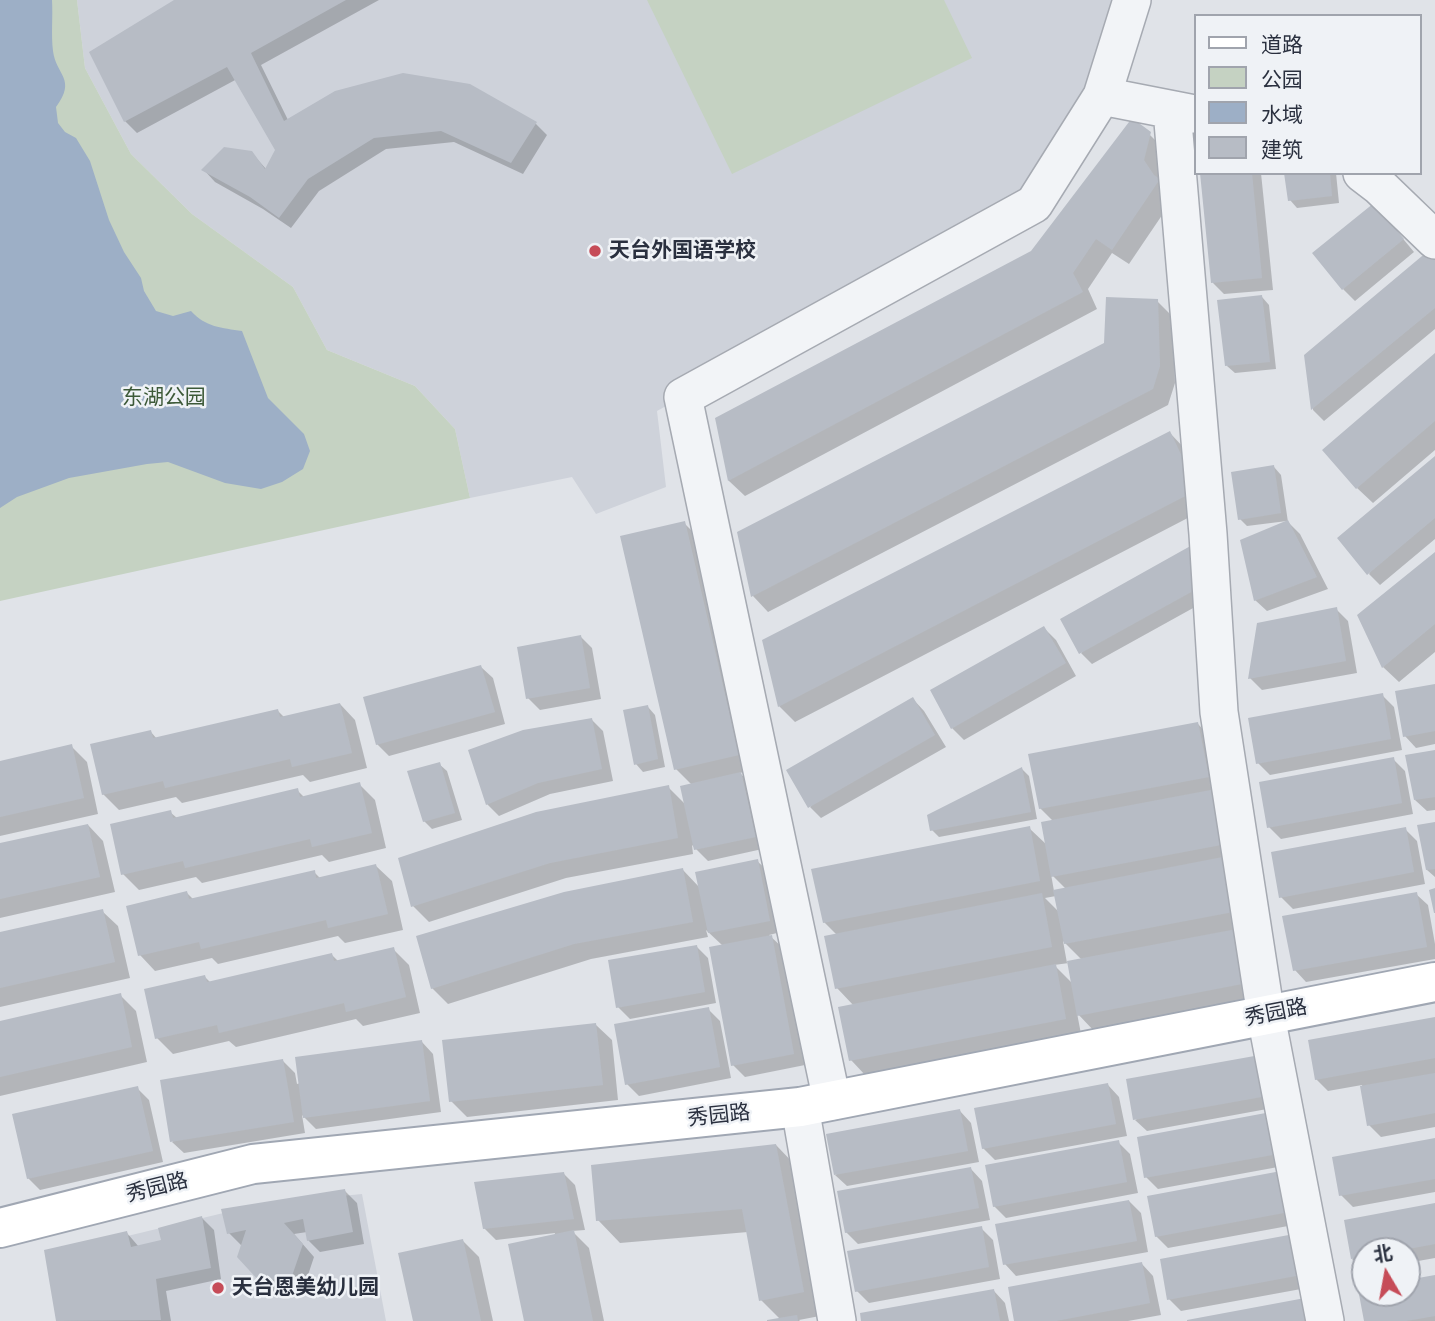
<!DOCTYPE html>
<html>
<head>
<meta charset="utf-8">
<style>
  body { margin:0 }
  #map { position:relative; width:1435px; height:1321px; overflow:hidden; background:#e0e3e8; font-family:"Noto Sans","Noto Sans SC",sans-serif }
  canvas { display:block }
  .legend { position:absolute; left:1194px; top:14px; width:228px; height:161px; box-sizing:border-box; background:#eff2f6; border:2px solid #a0a4ad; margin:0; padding:9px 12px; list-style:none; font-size:21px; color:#2a303f }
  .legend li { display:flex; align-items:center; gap:14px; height:35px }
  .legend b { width:35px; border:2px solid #a0a4ad }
  .north { position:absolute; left:1351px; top:1237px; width:70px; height:70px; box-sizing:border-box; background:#eff2f6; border:2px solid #a0a4ad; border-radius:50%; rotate:350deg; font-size:19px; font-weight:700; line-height:28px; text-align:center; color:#2a303f }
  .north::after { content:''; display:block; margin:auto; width:24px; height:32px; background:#c64c58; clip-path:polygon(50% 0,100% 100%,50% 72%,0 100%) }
</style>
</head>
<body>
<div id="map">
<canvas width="1435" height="1321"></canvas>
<ul class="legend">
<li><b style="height:9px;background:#fff"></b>道路</li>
<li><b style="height:19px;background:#c5d2c2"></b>公园</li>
<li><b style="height:19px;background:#9dafc6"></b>水域</li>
<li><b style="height:19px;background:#b7bcc5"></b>建筑</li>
</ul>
<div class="north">北</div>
</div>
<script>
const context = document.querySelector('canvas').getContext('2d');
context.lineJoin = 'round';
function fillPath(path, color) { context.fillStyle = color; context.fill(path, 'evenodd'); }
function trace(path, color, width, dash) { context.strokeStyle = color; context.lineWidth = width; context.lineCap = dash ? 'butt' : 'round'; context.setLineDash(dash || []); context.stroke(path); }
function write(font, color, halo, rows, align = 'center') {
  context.font = font + ' "Noto Sans","Noto Sans SC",sans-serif'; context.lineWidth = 5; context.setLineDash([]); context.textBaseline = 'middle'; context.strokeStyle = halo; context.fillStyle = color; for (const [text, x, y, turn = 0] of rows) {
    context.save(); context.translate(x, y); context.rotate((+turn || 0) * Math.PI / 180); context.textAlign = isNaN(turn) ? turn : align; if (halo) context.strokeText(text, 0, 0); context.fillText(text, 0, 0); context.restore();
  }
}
fillPath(new Path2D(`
  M 77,0 L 1132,0 L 1034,204 L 657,411 L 666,487 L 596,514 L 572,477 L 470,498 L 455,429 L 415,386 L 327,350 L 293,287 L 192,214 L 131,154 L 85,68 Z
  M 362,1194 L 386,1321 L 64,1321 L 48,1255 L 261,1204 Z`), '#ced2da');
fillPath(new Path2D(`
  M 0,0 L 77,0 L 85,68 L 131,154 L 192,214 L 293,287 L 327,350 L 415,386 L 455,429 L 470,498 L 0,601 Z
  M 647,0 L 944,0 L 972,58 L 732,174 Z`), '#c5d2c2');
fillPath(new Path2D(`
  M 0,0 L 52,0 C 53,17 51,34 53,51 C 56,75 77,79 56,107 L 58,123 L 65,132 L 76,138 L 90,161 L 109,220 L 124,252 L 141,278 L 144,291 L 156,311 L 173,316 L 191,311 C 205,327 222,328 242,331 L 268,398 L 304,434 L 310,451 L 303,469 L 282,482 L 261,489 L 225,483 L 168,462 L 147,464 L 69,478 L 17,497 L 0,508 Z`), '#9dafc6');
fillPath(new Path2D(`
  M 177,0 L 379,0 L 261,65 L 288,120 L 536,124 L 547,135 L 523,174 L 454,142 L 386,149 L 319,191 L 291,228 L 263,209 L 215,182 L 204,170 L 251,152 L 266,169 L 277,150 L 237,79 L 137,133 L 125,121 L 91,53 Z
  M 1149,134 L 1165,150 L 1159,177 L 1175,196 L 1129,264 L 1112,253 L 1088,289 L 1097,309 L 745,496 L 729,481 L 717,419 L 1032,252 Z
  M 1201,173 L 1261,173 L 1273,290 L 1224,294 L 1213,283 Z
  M 1286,173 L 1336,173 L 1339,203 L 1297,208 L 1290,200 Z
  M 1385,217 L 1414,252 L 1355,301 L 1343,289 Z
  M 1435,260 L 1435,329 L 1324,421 L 1313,410 L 1306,355 Z
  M 1262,297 L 1269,305 L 1276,369 L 1235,373 L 1227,366 Z
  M 1157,301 L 1173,317 L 1175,383 L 1168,405 L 768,612 L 753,596 L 739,533 L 1106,344 Z
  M 1435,355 L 1435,450 L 1373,503 L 1357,488 Z
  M 1170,433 L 1185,449 L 1207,508 L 795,722 L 779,706 Z
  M 1435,458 L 1435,539 L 1380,585 L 1369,574 Z
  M 1274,467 L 1281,475 L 1288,522 L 1300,534 L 1328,589 L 1267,611 L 1255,600 L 1287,521 L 1247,526 L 1240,519 Z
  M 684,523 L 700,539 L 753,770 L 740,773 L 753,786 L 767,848 L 708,861 L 692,845 L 693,854 L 566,878 L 429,922 L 413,906 L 668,787 L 686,805 L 692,785 L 676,769 Z
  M 1193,547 L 1204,602 L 1092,664 L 1081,653 Z
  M 1435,555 L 1435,652 L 1399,682 L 1383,667 Z
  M 1336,609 L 1348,621 L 1357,673 L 1262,690 L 1250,678 Z
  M 1044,628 L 1056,640 L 1076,676 L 964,740 L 952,728 Z
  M 580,636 L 592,648 L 601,699 L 540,710 L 528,698 Z
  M 481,667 L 493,678 L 505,724 L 389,756 L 377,744 Z
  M 1435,686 L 1435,744 L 1416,748 L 1405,736 Z
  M 1382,695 L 1394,707 L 1402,750 L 1270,775 L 1258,763 Z
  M 913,699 L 924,711 L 946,747 L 821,818 L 810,807 Z
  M 340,704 L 355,720 L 367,768 L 310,782 L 303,775 L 182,803 L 176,797 L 119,810 L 103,794 L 151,732 L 157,739 L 278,711 L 284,717 Z
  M 648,707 L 655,715 L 665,767 L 643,772 L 636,764 Z
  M 592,720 L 603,731 L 613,781 L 550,794 L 499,816 L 487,804 Z
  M 1198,724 L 1213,740 L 1223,792 L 1212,794 L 1226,808 L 1262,999 L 1094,1031 L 1077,1013 L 1081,1034 L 866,1076 L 851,1060 L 854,1006 L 837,988 L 837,935 L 824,922 L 1029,828 L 1047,845 L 1054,822 L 1040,808 ZM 1051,874 L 1066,889 L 1054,891 ZM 1056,896 L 1059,912 L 1045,898 ZM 1063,941 L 1082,960 L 1067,963 ZM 1069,963 L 1073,984 L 1054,965 Z
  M 71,746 L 87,762 L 98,814 L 0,836 L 0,762 Z
  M 1435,752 L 1435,810 L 1427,811 L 1415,800 Z
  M 1393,759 L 1405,771 L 1413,814 L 1281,839 L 1269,827 Z
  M 439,764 L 447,771 L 462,820 L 432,829 L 424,821 Z
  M 1022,769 L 1029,776 L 1037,819 L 939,837 L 932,830 Z
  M 359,784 L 375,800 L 386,848 L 329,862 L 322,855 L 202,883 L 196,877 L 139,890 L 123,874 L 170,812 L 177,818 L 297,790 L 304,797 Z
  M 1435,823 L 1435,877 L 1427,870 Z
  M 88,825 L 103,841 L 115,892 L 0,918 L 0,845 Z
  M 1405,829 L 1417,841 L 1425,884 L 1293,909 L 1281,897 Z
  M 757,861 L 769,872 L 781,932 L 769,935 L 783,948 L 805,1065 L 745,1077 L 733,1065 L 723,946 L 706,930 L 708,937 L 591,959 L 448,1004 L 432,988 L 683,870 L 700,888 Z
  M 376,866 L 392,881 L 403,930 L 345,943 L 338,936 L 218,964 L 212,958 L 155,971 L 140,955 L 187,893 L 194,900 L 314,872 L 321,879 Z
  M 1416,894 L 1428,905 L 1435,944 L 1435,959 L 1306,982 L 1295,970 Z
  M 102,911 L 118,926 L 130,978 L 0,1007 L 0,934 Z
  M 697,947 L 708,958 L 716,1003 L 630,1019 L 618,1007 Z
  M 393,949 L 409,965 L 420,1013 L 363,1026 L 356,1019 L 236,1047 L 229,1041 L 173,1054 L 157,1038 L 204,976 L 211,983 L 332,955 L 339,962 Z
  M 120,995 L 136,1011 L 147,1062 L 0,1096 L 0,1022 Z
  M 708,1009 L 720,1021 L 731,1078 L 639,1096 L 627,1084 Z
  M 1435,1019 L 1435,1127 L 1381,1137 L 1369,1125 L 1362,1085 L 1328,1091 L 1316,1079 Z
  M 596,1025 L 612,1040 L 618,1100 L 467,1117 L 451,1101 Z
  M 422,1042 L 433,1054 L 441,1112 L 316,1129 L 302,1115 L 305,1133 L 184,1153 L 172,1142 L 283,1061 L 295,1073 L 297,1084 Z
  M 1259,1057 L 1278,1107 L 1147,1131 L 1135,1120 Z
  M 1108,1085 L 1119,1097 L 1127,1136 L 995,1160 L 983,1148 Z
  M 137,1088 L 149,1100 L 163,1162 L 40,1190 L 28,1178 Z
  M 960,1111 L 971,1123 L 979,1162 L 847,1186 L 835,1175 Z
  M 1270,1114 L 1289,1165 L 1158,1189 L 1146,1177 Z
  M 1435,1140 L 1435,1192 L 1353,1207 L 1341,1195 Z
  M 1118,1142 L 1130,1154 L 1138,1193 L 1006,1218 L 994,1206 Z
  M 776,1145 L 798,1168 L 825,1315 L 799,1320 L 800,1321 L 769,1321 L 780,1319 L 761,1300 L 748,1232 L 620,1243 L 598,1220 Z
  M 971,1169 L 982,1181 L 990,1220 L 858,1244 L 846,1232 Z
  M 563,1173 L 575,1185 L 585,1230 L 572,1231 L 589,1248 L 604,1321 L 526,1321 L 555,1233 L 496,1240 L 484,1228 Z
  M 1280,1173 L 1299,1224 L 1168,1248 L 1156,1236 Z
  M 345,1191 L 357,1203 L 364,1244 L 320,1252 L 308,1240 L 307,1232 L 294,1234 L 314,1257 L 304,1287 L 273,1293 L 239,1257 L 243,1245 L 241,1245 L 229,1233 Z
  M 1129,1201 L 1141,1213 L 1148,1252 L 1016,1276 L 1005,1264 Z
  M 1435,1205 L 1435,1258 L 1407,1263 L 1407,1251 L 1365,1251 L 1364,1270 L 1352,1259 Z
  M 202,1218 L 214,1230 L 221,1279 L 166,1291 L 171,1321 L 58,1321 L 46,1252 L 127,1233 L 139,1247 L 163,1242 Z
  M 981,1228 L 993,1240 L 1000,1279 L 869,1303 L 857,1291 Z
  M 1293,1236 L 1312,1287 L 1181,1311 L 1169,1299 Z
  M 463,1241 L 479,1257 L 493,1321 L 415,1321 Z
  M 1142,1264 L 1153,1276 L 1161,1315 L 1128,1321 L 1016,1321 Z
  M 1435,1277 L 1435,1321 L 1366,1321 L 1360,1290 L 1365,1290 L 1365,1293 L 1407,1293 L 1407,1282 Z
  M 994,1291 L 1005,1303 L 1009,1321 L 863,1321 Z`), '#0003');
fillPath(new Path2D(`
  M 174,0 L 346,0 L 251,53 L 284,121 L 335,91 L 403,73 L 470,84 L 537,122 L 511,163 L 441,131 L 374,138 L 308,179 L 279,218 L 250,197 L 201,170 L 224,147 L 252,151 L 265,169 L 275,150 L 227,67 L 124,122 L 89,52 Z
  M 1132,118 L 1151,132 L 1144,160 L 1154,175 L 1160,179 L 1112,250 L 1096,239 L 1073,273 L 1083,292 L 728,481 L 715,418 L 1031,251 Z
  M 1200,173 L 1252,173 L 1262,278 L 1211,283 Z
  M 1284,173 L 1330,173 L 1332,196 L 1288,201 Z
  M 1374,203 L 1404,239 L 1342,290 L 1312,253 Z
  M 1428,251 L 1435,259 L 1435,308 L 1311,410 L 1304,355 Z
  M 1262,295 L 1270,362 L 1225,366 L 1217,300 Z
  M 1106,297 L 1158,299 L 1160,366 L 1153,389 L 751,597 L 737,532 L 1104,343 Z
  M 1435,353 L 1435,421 L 1356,489 L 1322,450 Z
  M 1170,431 L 1186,465 L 1183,476 L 1193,492 L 778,707 L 762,640 Z
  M 1435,456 L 1435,518 L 1367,575 L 1337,538 Z
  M 1274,465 L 1281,513 L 1238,520 L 1231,472 Z
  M 1288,520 L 1317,577 L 1254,601 L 1240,540 Z
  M 685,521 L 739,755 L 674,770 L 620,536 Z
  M 1194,544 L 1193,591 L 1079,654 L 1060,619 Z
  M 1435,552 L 1435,624 L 1382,668 L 1357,615 Z
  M 1337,607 L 1346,661 L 1248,679 L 1257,623 Z
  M 1044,626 L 1066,663 L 951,729 L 930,690 Z
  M 581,635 L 590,688 L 526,699 L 517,647 Z
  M 481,665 L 495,712 L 376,745 L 363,697 Z
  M 1435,684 L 1435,731 L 1403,737 L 1395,691 Z
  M 1383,693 L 1391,739 L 1256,764 L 1248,718 Z
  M 913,697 L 935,735 L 808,808 L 786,770 Z
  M 340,703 L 352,753 L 292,767 L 290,759 L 165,788 L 163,781 L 102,795 L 90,744 L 151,730 L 153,738 L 278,709 L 280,717 Z
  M 648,705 L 658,759 L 634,765 L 623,710 Z
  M 592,718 L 602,769 L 538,783 L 486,805 L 468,750 L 523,730 Z
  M 1198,722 L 1209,777 L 1039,809 L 1028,754 Z
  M 72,744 L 84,798 L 0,817 L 0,761 Z
  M 1435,750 L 1435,797 L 1414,800 L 1405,755 Z
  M 1394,757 L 1402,803 L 1267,828 L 1259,782 Z
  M 440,762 L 455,813 L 423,822 L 407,771 Z
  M 1022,767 L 1031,812 L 930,831 L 927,815 Z
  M 741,772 L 756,837 L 694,850 L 680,786 Z
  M 360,782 L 372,833 L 312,847 L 310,839 L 185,868 L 183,861 L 121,875 L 110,824 L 171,810 L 173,818 L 298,788 L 300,797 Z
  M 669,785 L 678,838 L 550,863 L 411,907 L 398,858 L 536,812 Z
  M 1211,790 L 1221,845 L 1051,877 L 1041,822 Z
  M 1435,822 L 1435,869 L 1426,870 L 1417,825 Z
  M 88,824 L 100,877 L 0,899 L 0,843 Z
  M 1030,826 L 1040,881 L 823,923 L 811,869 Z
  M 1406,827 L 1414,872 L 1279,898 L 1271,852 Z
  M 1223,857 L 1233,912 L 1064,944 L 1053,890 Z
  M 758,859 L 770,921 L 708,933 L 695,872 Z
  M 376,864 L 388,914 L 328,928 L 326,920 L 201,949 L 199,942 L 138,956 L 126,906 L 187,891 L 189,899 L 315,870 L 316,878 Z
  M 683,868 L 693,922 L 574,944 L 431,989 L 416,936 L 564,892 Z
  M 1435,888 L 1435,913 L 1434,913 L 1429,890 Z
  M 1417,892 L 1427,947 L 1293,971 L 1282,916 Z
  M 1042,893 L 1052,947 L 835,989 L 824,936 Z
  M 103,909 L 115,962 L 0,988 L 0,932 Z
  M 1237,929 L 1247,983 L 1077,1016 L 1067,961 Z
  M 772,935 L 794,1054 L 731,1066 L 709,947 Z
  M 697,945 L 705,992 L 616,1008 L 608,960 Z
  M 394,947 L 406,997 L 346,1012 L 344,1003 L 219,1033 L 217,1025 L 155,1039 L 144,989 L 205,975 L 207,982 L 332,953 L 334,961 Z
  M 1056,964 L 1066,1019 L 849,1061 L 838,1007 Z
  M 121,993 L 132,1047 L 0,1077 L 0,1021 Z
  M 709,1007 L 720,1067 L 625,1085 L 614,1024 Z
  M 1435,1017 L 1435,1058 L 1315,1080 L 1308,1040 Z
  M 596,1023 L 603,1085 L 449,1102 L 442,1040 Z
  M 422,1040 L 430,1101 L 303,1118 L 295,1057 Z
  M 1260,1055 L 1267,1096 L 1133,1120 L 1126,1079 Z
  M 283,1059 L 294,1122 L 170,1142 L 160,1080 Z
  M 1435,1073 L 1435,1113 L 1367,1126 L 1360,1086 Z
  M 1108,1083 L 1116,1124 L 982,1149 L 974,1108 Z
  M 138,1086 L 153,1151 L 27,1179 L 12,1114 Z
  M 960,1109 L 968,1151 L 834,1175 L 826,1134 Z
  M 1271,1112 L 1278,1154 L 1144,1178 L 1137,1137 Z
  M 1435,1138 L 1435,1179 L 1339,1196 L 1332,1157 Z
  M 1119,1140 L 1127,1182 L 993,1207 L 985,1165 Z
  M 776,1144 L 804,1292 L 759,1301 L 742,1209 L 596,1221 L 591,1165 Z
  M 971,1167 L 979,1208 L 845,1233 L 837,1191 Z
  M 1281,1171 L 1289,1212 L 1155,1237 L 1147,1196 Z
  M 564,1172 L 574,1219 L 483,1229 L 474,1182 Z
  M 345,1189 L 353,1232 L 307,1241 L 303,1219 L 284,1223 L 303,1244 L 292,1276 L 260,1282 L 237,1257 L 246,1230 L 227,1234 L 221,1209 Z
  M 1129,1200 L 1137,1241 L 1003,1265 L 995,1224 Z
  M 1435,1203 L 1435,1244 L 1397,1251 L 1365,1251 L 1365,1257 L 1351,1259 L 1344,1220 Z
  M 202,1216 L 211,1268 L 156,1279 L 161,1320 L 56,1321 L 44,1250 L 127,1231 L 131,1247 L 161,1240 L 158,1228 Z
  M 982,1226 L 989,1267 L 855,1292 L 847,1251 Z
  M 574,1230 L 593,1321 L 524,1321 L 508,1244 Z
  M 1294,1234 L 1301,1275 L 1167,1300 L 1160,1259 Z
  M 463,1239 L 481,1321 L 413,1321 L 398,1253 Z
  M 1142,1262 L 1150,1303 L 1056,1321 L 1014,1321 L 1008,1287 Z
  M 1435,1275 L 1435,1316 L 1406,1321 L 1364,1321 L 1358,1289 L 1365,1288 L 1365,1293 L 1407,1293 L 1407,1280 Z
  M 994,1289 L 1000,1321 L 861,1321 L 860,1313 Z
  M 1305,1298 L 1309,1321 L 1187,1321 L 1187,1320 Z
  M 797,1315 L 798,1321 L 767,1321 L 767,1320 Z`), '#b7bcc5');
const minor = new Path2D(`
  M 1102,96 L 1194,114
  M 1172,110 L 1208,534 L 1219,712 L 1266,1016 L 1325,1321
  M 1362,173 L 1379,186 L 1435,240
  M 832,1101 L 683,397 L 1034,204 L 1102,96 L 1132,0
  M 800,1107 L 837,1321`);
const major = new Path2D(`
  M 0,1228 L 253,1164 L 800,1107 L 1435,982`);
trace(minor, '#a6aab2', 40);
trace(major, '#a0a7b3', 42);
trace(minor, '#f2f4f7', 37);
trace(major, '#fff', 38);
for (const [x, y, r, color] of [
  [595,251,7,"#c64c58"],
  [218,1288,7,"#c64c58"]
]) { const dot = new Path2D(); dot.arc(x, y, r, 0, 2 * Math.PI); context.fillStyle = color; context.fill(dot); trace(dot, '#eff2f6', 2.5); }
write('bold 21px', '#2a303f', '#eff2f6', [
  ["天台外国语学校",609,251],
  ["天台恩美幼儿园",232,1288]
], 'left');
write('21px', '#3c5938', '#eff2f6', [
  ["东湖公园",164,398]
]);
write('21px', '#2a303f', '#eff2f6', [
  ["秀园路",1276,1013,-11],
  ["秀园路",719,1116,-6],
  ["秀园路",157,1188,-14]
]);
</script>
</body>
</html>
